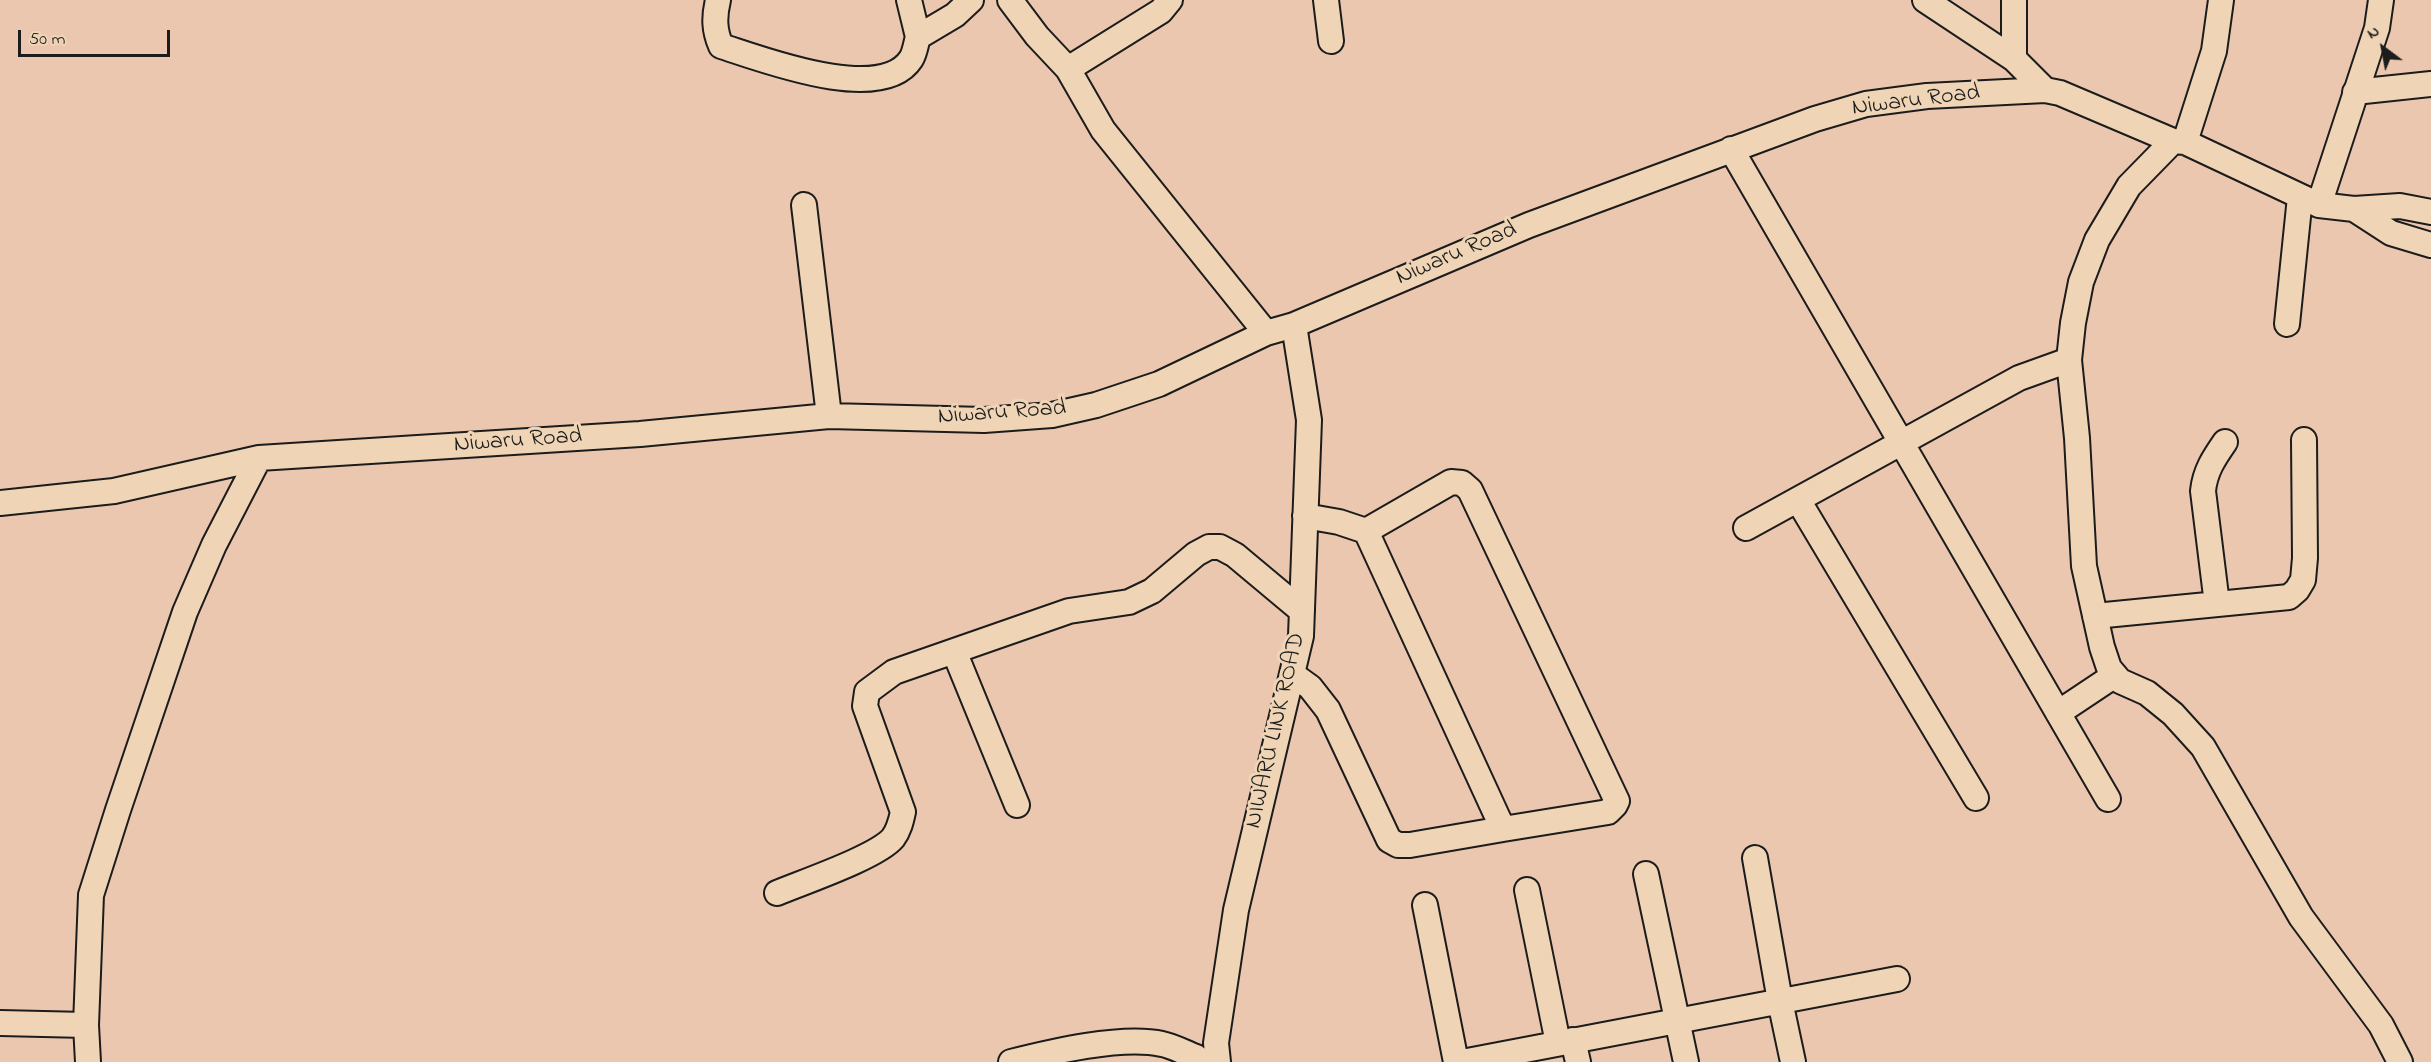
<!DOCTYPE html>
<html>
<head>
<meta charset="utf-8">
<style>
  body { margin:0 }
  #map { position:relative; width:2431px; height:1062px; overflow:hidden; background:#ebc7b0; font-family:"Indie Flower",sans-serif }
  canvas { display:block }
  .north { position:absolute; left:2353px; top:18px; width:60px; height:60px; -webkit-text-stroke:4px #efd5b6; paint-order:stroke; rotate:328deg; font-size:16px; font-weight:700; line-height:24px; text-align:center; color:#1c1c1c }
  .north::after { content:''; display:block; margin:auto; width:21px; height:27px; background:#1c1c1c; clip-path:polygon(50% 0,100% 100%,50% 72%,0 100%) }
  .scale { position:absolute; left:18px; top:30px; width:152px; height:27px; box-sizing:border-box; border:3px solid #1c1c1c; border-top:0; padding-left:8px; font-size:18px; line-height:21px; white-space:nowrap; color:#1c1c1c; -webkit-text-stroke:4px #efd5b6; paint-order:stroke }
</style>
</head>
<body>
<div id="map">
<canvas width="2431" height="1062"></canvas>
<div class="north">N</div>
<div class="scale">50 m</div>
</div>
<script>
const context = document.querySelector('canvas').getContext('2d');
context.lineJoin = 'round';
function trace(path, color, width, dash) { context.strokeStyle = color; context.lineWidth = width; context.lineCap = dash ? 'butt' : 'round'; context.setLineDash(dash || []); context.stroke(path); }
function write(font, color, halo, rows, align = 'center') {
  context.font = font + ' "Indie Flower",sans-serif'; context.lineWidth = 6; context.setLineDash([]); context.textBaseline = 'middle'; context.strokeStyle = halo; context.fillStyle = color; for (const [text, x, y, turn = 0] of rows) {
    context.save(); context.translate(x, y); context.rotate((+turn || 0) * Math.PI / 180); context.textAlign = isNaN(turn) ? turn : align; if (halo) context.strokeText(text, 0, 0); context.fillText(text, 0, 0); context.restore();
  }
}
const minor = new Path2D(`
  M 718,0 C 714,17 714,30 721,46 C 762,59 881,105 911,59 C 915,53 916,43 918,37 L 955,15 L 971,0
  M 909,0 L 918,37
  M 1010,0 L 1037,36 L 1068,69
  M 1170,0 L 1161,11 L 1068,69 L 1103,130 L 1266,333
  M 1326,0 L 1331,41
  M 1925,0 L 2014,59 L 2045,90
  M 2014,59 L 2014,0
  M 2355,92 L 2431,84
  M 2173,141 L 2129,186 L 2097,240 L 2081,282 L 2073,323 L 2069,360 L 2077,438 L 2084,566 L 2102,647 L 2109,668 L 2120,681 L 2147,693 L 2173,714 L 2203,747 L 2301,917 L 2381,1025 L 2400,1062
  M 2185,142 L 2214,51 L 2221,0
  M 1731,149 L 2108,799
  M 804,205 L 829,416
  M 2319,205 L 2377,28 L 2381,0
  M 2354,209 L 2400,206 L 2431,212
  M 2287,324 L 2300,197
  M 1798,500 L 1976,798
  M 0,503 L 114,491 L 259,458 L 640,434 L 829,416 L 984,420 L 1052,415 L 1096,405 L 1159,384 L 1266,333 L 1294,325 L 1529,225 L 1815,119 L 1866,104 L 1927,96 L 2045,90 L 2060,93 L 2173,141 L 2185,142 L 2319,205 L 2354,209 L 2391,233 L 2431,245
  M 1746,528 L 2019,378 L 2069,360
  M 1366,531 L 1451,482 L 1462,483 L 1470,490 L 1617,801 L 1615,805 L 1608,812 L 1503,829
  M 2217,604 L 2203,491 C 2205,471 2214,458 2225,442
  M 2095,616 L 2289,597 L 2297,590 L 2303,580 L 2305,558 L 2304,440
  M 954,651 L 1017,805
  M 1292,674 L 1310,687 L 1328,710 L 1389,840 L 1398,845 L 1410,845 L 1503,829 L 1366,531 L 1339,522 L 1305,516
  M 2058,713 L 2115,675
  M 1755,858 L 1780,1001 L 1793,1062
  M 1646,874 L 1686,1062
  M 1527,890 L 1558,1043
  M 777,893 C 803,882 877,857 893,838 C 899,830 901,821 903,812 L 865,706 L 867,692 L 894,672 L 1069,611 L 1129,602 L 1152,591 L 1196,554 L 1209,547 L 1220,547 L 1235,555 L 1302,611
  M 1425,905 L 1456,1062
  M 0,1023 L 86,1025
  M 1573,1040 L 1578,1062
  M 88,1062 L 86,1025 L 91,895 L 118,810 L 185,612 L 214,545 L 259,458
  M 1011,1062 C 1051,1052 1122,1035 1162,1044 C 1173,1046 1185,1053 1196,1057
  M 1218,1062 L 1216,1043 L 1236,910 L 1301,636 L 1309,420 L 1294,325
  M 1462,1062 L 1897,979`);
trace(minor, '#1c1c1c', 28);
trace(minor, '#efd5b6', 24);
write('24px', '#1c1c1c', '#efd5b6', [
  ["Niwaru Road",1916,102,-7],
  ["Niwaru Road",1457,255,-23],
  ["Niwaru Road",1002,414,-4],
  ["Niwaru Road",518,442,-4],
  ["NIWARU LINK ROAD",1277,731,-77]
]);
</script>
</body>
</html>
